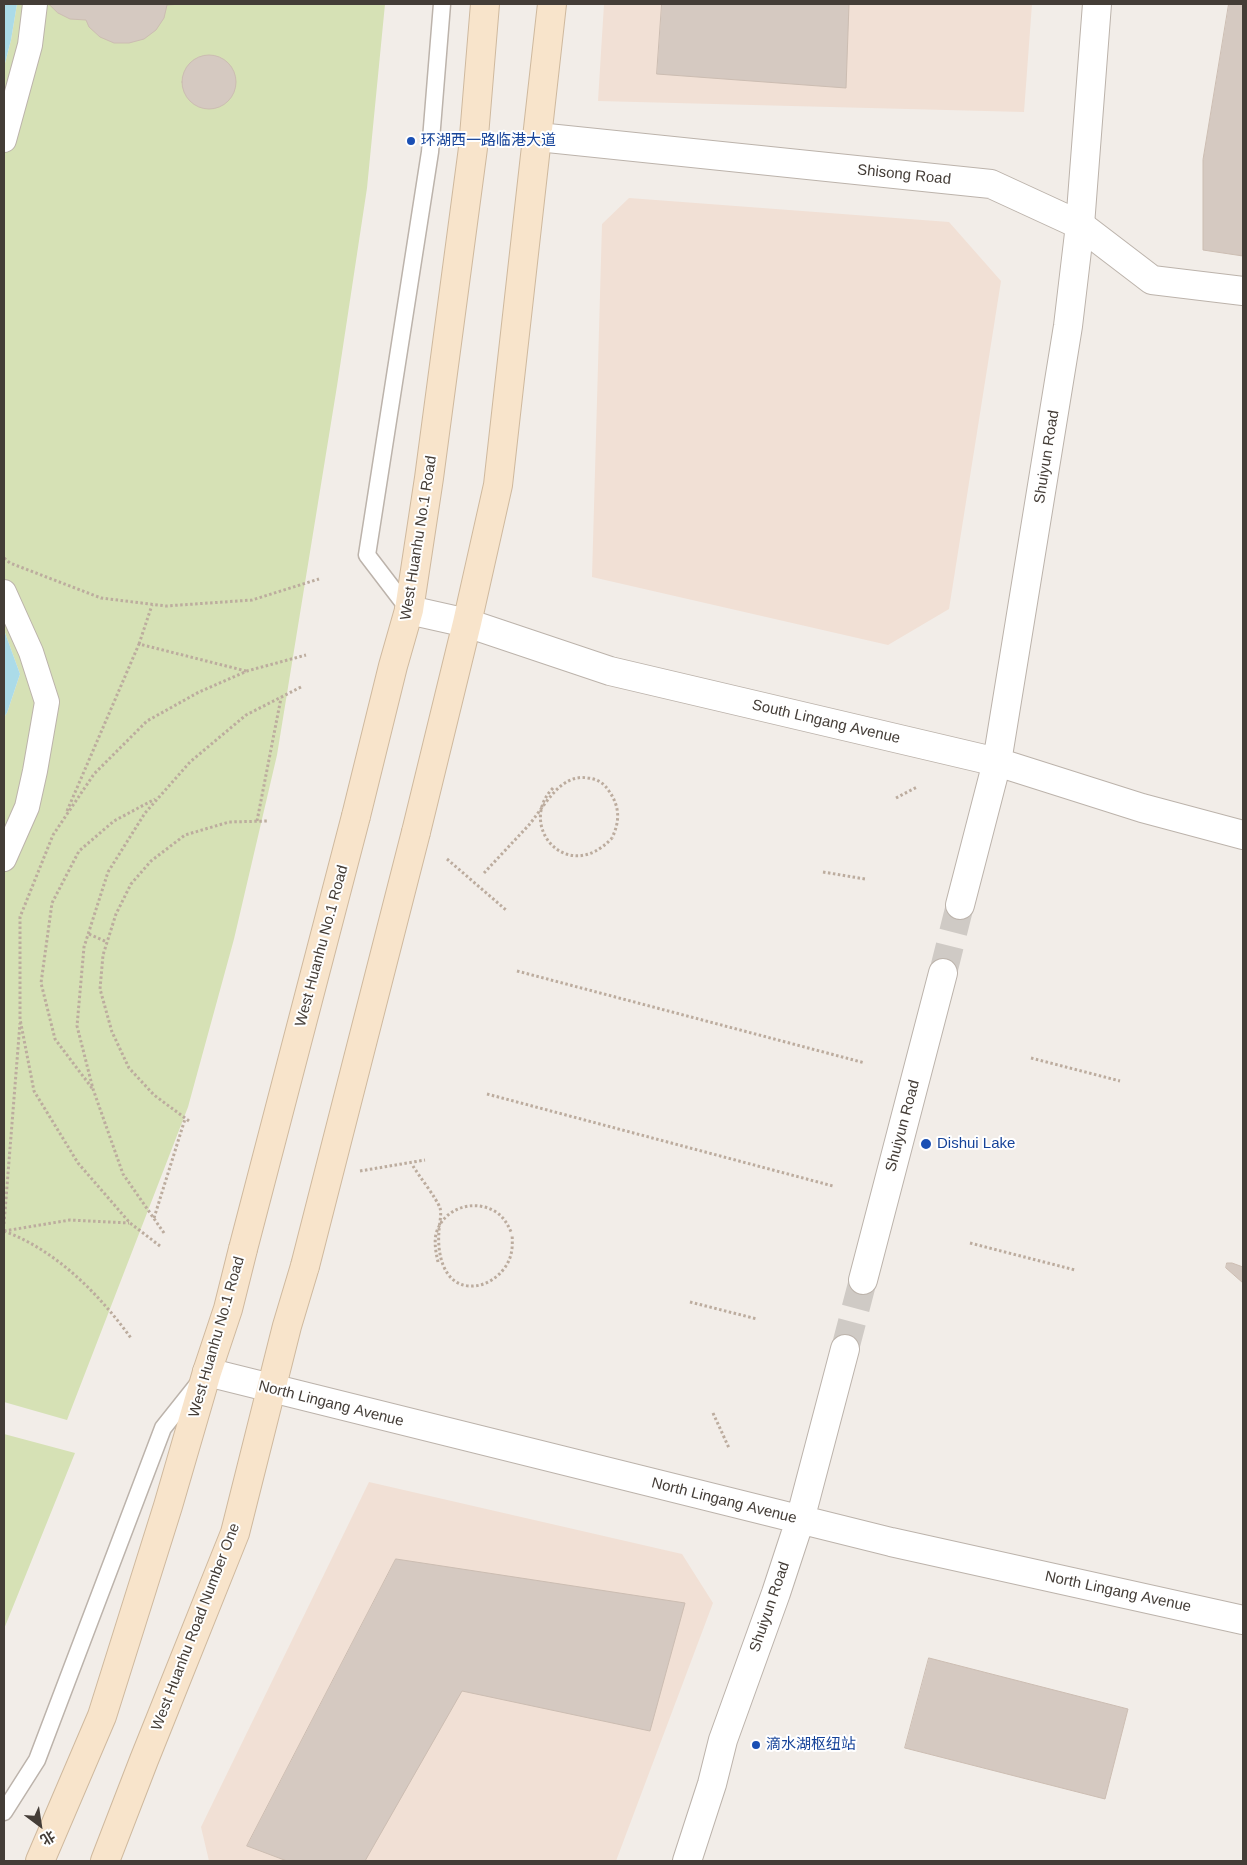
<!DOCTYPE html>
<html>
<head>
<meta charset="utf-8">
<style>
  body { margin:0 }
  #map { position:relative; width:1247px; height:1865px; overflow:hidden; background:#f2ede8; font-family:Helvetica,"Noto Sans SC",sans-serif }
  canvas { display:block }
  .frame { position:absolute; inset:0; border:5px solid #443d37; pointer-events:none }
  .north { position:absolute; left:15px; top:1800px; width:50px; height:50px; -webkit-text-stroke:4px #fff; paint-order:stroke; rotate:149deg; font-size:14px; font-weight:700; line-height:20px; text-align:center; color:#443d37 }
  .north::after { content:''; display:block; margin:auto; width:18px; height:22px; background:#443d37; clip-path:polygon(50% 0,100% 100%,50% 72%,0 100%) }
</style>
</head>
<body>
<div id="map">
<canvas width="1247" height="1865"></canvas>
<div class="frame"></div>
<div class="north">北</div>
</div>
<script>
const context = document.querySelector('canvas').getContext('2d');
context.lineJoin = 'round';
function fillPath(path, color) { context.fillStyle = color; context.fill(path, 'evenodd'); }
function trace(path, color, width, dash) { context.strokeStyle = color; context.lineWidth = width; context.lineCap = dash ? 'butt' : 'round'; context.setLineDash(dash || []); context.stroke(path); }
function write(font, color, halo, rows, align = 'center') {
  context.font = font + ' Helvetica,"Noto Sans SC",sans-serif'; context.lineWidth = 4; context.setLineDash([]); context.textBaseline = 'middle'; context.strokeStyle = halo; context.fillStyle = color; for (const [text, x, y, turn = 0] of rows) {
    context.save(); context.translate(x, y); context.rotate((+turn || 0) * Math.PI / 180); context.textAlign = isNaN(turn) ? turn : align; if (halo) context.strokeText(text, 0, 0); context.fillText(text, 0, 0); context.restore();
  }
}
fillPath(new Path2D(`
  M 604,4 L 1032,4 L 1024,112 L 598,101 Z
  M 629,198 L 949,222 L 1001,281 L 949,609 L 888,645 L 592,577 L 602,224 Z
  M 369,1482 L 682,1554 L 713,1603 L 616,1861 L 209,1861 L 201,1827 Z`), '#f1e0d5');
fillPath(new Path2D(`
  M 17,4 L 385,4 L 367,188 L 337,386 L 277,755 L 234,939 L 188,1107 L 67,1420 L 4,1402 L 4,717 L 7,713 L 20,674 L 4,630 L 4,67 L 11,40 Z
  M 4,1434 L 75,1453 L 4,1629 Z`), '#d6e1b5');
fillPath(new Path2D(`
  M 4,4 L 17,4 L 11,40 L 4,67 Z
  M 4,630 L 20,674 L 7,713 L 4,717 Z`), '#abdbe8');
const building = new Path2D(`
  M 49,4 L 182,4 L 167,5 L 164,18 L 156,30 L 144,39 L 129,43 L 114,43 L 100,37 L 89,27 L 86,20 L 70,19 L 58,13 Z
  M 662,4 L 849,4 L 846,88 L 657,74 Z
  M 1229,4 L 1243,4 L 1243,256 L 1203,250 L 1203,160 Z
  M182 82a27 27 0 1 1 54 0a27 27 0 1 1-54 0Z
  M 1227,1263 L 1232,1263 L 1243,1267 L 1243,1283 L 1226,1268 Z
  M 396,1559 L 685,1603 L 650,1731 L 462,1691 L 365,1861 L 287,1861 L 247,1846 Z
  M 929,1658 L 1128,1709 L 1105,1799 L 905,1748 Z`);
fillPath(building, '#d5c9c1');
trace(building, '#ccbdb2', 1);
trace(new Path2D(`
  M 943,973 L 960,905
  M 845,1349 L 863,1280`), '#cfcac5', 28, [28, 14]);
const service = new Path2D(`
  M 409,610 L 367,555 L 430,152 L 442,4
  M 4,1812 L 37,1760 L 163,1428 L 198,1384`);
const pedestrian = new Path2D(`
  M 4,140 L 30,45 L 35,4
  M 4,592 L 31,652 L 47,702 L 35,771 L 27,807 L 4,859`);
const minor = new Path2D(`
  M 538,137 L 991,184 L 1080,225 L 1152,280 L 1243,291`);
const tertiary = new Path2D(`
  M 409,610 L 467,623 L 610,671 L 997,762 L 1142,808 L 1243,835
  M 960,905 L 997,762 L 1068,326 L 1080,225 L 1097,4
  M 863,1280 L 943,973
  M 207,1372 L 891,1542 L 1243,1620
  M 687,1861 L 712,1784 L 723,1740 L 776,1593 L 800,1520 L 845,1349`);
const secondary = new Path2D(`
  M 356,816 L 393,666 L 409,610 L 429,478 L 473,148 L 485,4
  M 416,832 L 467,623 L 498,485 L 552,4
  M 40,1861 L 102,1716 L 168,1506 L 207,1372 L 228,1309 L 243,1249
  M 105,1861 L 144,1760 L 235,1533 L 287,1326 L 305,1266`);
trace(service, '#bcb3ab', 19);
trace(pedestrian, '#bcb3ab', 26);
trace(minor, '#bcb3ab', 30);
trace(tertiary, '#bcb3ab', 30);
trace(secondary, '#cfb99e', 30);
trace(new Path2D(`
  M 4,558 L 10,563 L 101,598 L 166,606 L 252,600 L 319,579
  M 139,644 L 152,605
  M 896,798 L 917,787
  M 67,811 L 139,644 L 246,671
  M 257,821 L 281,698
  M 447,859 L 506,910
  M 823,872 L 865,879
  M 484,873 C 498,858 513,842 528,826 C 544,808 559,773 588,778 C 597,779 604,783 609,791 C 620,807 620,821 612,838
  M 89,934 L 107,942
  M 517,971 L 865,1063
  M 1031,1058 L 1120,1081
  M 92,1088 L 55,1039 L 41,983 L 52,903 L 79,851 L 114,821 L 155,799
  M 487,1094 L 833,1186
  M 189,1121 L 154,1095 L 129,1068 L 112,1032 L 100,989 L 103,955 L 116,914 L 131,884 L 151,861 L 185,835 L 229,822 L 268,821
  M 413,1166 C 419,1176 437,1199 440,1208 C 442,1214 439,1225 439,1231 C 437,1253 443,1284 469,1286 C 482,1287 495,1280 503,1270 C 512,1259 513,1248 512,1234
  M 360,1171 L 425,1160
  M 154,1218 L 185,1119
  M 4,1224 L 20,1023
  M 4,1231 C 57,1251 98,1293 131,1338
  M 4,1231 L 70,1220 L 129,1223
  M 164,1233 L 123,1174 L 93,1089 L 77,1026 L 84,947 L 108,872 L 145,813 L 190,762 L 246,715 L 301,687
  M 970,1243 L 1075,1270
  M 160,1246 L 130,1223 L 78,1163 L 34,1091 L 20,1019 L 20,917 L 53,835 L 94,774 L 147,721 L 199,692 L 247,671 L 306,655
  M 690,1302 L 757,1319
  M 713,1413 L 729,1448`), '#bcac9e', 3, [2.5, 2.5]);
trace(service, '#fff', 16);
trace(pedestrian, '#fff', 24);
trace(minor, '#fff', 28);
trace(tertiary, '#fff', 28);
trace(secondary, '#f8e4cb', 28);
const secondaryBridge = new Path2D(`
  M 243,1249 L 356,816
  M 305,1266 L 416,832`);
trace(secondaryBridge, '#cfb99e', 30, []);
trace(new Path2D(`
  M 553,788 C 516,826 568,886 612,838
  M 438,1262 C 436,1253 434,1243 436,1234 C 443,1208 474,1198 496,1212 C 504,1217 508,1225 512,1234`), '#bcac9e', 3, [2.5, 2.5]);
trace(secondaryBridge, '#f8e4cb', 28);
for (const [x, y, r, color] of [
  [411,141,5,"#1a4fb4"],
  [926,1144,6,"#1a4fb4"],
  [756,1745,5,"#1a4fb4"]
]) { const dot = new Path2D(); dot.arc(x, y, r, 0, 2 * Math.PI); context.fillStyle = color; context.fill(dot); trace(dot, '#fff', 2); }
write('15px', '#164399', '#fff', [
  ["环湖西一路临港大道",421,141],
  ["Dishui Lake",937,1144],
  ["滴水湖枢纽站",766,1745]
], 'left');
write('15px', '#443d37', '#fff', [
  ["Shisong Road",904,175,6],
  ["Shuiyun Road",1047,457,-81],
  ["West Huanhu No.1 Road",419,538,-81],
  ["South Lingang Avenue",826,722,13],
  ["West Huanhu No.1 Road",322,946,-75],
  ["Shuiyun Road",903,1126,-75],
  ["West Huanhu No.1 Road",217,1337,-74],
  ["North Lingang Avenue",331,1404,14],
  ["North Lingang Avenue",724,1501,14],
  ["North Lingang Avenue",1118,1592,12],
  ["Shuiyun Road",770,1607,-71],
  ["West Huanhu Road Number One",196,1627,-69]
]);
</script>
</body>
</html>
